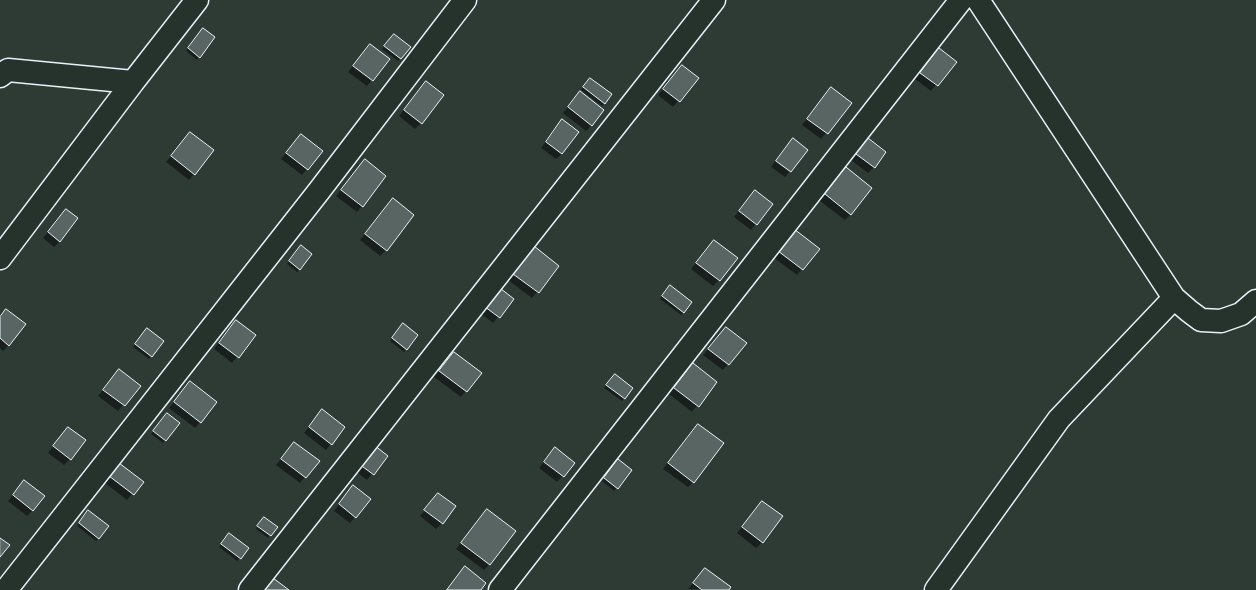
<!DOCTYPE html>
<html>
<head>
<meta charset="utf-8">
<style>
  body { margin:0 }
  canvas { display:block; background:#2e3b35 }
</style>
</head>
<body>
<canvas width="1256" height="590"></canvas>
<script>
const context = document.querySelector('canvas').getContext('2d');
context.lineJoin = 'round';
function fillPath(path, color) { context.fillStyle = color; context.fill(path, 'evenodd'); }
function trace(path, color, width, dash) { context.strokeStyle = color; context.lineWidth = width; context.lineCap = dash ? 'butt' : 'round'; context.setLineDash(dash || []); context.stroke(path); }
fillPath(new Path2D(`
  M 201,32 L 199,57 L 197,60 L 186,51 Z
  M 392,37 L 409,47 L 398,61 L 382,49 Z
  M 370,45 L 372,80 L 367,86 L 348,72 Z
  M 939,49 L 955,62 L 931,91 L 915,79 Z
  M 682,66 L 697,78 L 673,107 L 658,95 Z
  M 588,81 L 611,95 L 602,106 L 581,90 Z
  M 426,82 L 421,123 L 415,129 L 399,116 Z
  M 831,89 L 850,103 L 821,139 L 802,125 Z
  M 580,93 L 592,125 L 586,131 L 563,113 Z
  M 557,126 L 562,154 L 556,159 L 541,148 Z
  M 190,133 L 194,174 L 189,180 L 166,162 Z
  M 301,135 L 307,169 L 302,175 L 281,159 Z
  M 868,139 L 874,167 L 868,173 L 851,160 Z
  M 365,161 L 362,206 L 357,212 L 336,196 Z
  M 775,161 L 789,172 L 785,177 L 771,167 Z
  M 846,169 L 851,214 L 845,220 L 820,201 Z
  M 755,191 L 756,224 L 751,230 L 734,217 Z
  M 393,200 L 386,250 L 380,256 L 360,240 Z
  M 66,210 L 60,241 L 54,247 L 43,238 Z
  M 789,236 L 802,269 L 797,275 L 773,257 Z
  M 714,241 L 719,280 L 713,286 L 691,269 Z
  M 298,249 L 300,269 L 297,272 L 287,264 Z
  M 528,253 L 558,266 L 532,298 L 508,280 Z
  M 668,289 L 684,312 L 681,315 L 660,299 Z
  M 513,299 L 493,323 L 476,310 Z
  M 6,310 L 9,345 L 3,351 L 0,348 L 0,317 Z
  M 231,327 L 255,336 L 232,363 L 214,349 Z
  M 400,327 L 406,349 L 404,352 L 390,341 Z
  M 726,328 L 745,343 L 723,370 L 703,355 Z
  M 145,332 L 151,356 L 149,359 L 133,347 Z
  M 454,353 L 480,373 L 461,397 L 434,377 Z
  M 693,365 L 716,382 L 692,412 L 669,394 Z
  M 119,370 L 139,386 L 118,411 L 98,396 Z
  M 612,378 L 632,388 L 622,401 L 604,388 Z
  M 190,382 L 200,422 L 195,428 L 169,408 Z
  M 317,416 L 344,427 L 326,450 L 304,433 Z
  M 164,417 L 165,440 L 163,443 L 151,434 Z
  M 698,425 L 693,482 L 688,487 L 663,469 Z
  M 63,434 L 70,459 L 64,465 L 48,453 Z
  M 555,448 L 574,463 L 557,482 L 539,468 Z
  M 289,449 L 318,461 L 300,483 L 276,465 Z
  M 368,452 L 387,456 L 367,480 L 354,470 Z
  M 616,463 L 631,470 L 614,491 L 602,481 Z
  M 119,464 L 142,482 L 127,500 L 104,482 Z
  M 19,487 L 33,510 L 27,516 L 8,501 Z
  M 348,492 L 355,517 L 350,523 L 334,511 Z
  M 438,494 L 442,523 L 436,529 L 420,516 Z
  M 762,502 L 762,542 L 756,548 L 737,533 Z
  M 487,510 L 490,564 L 484,570 L 456,549 Z
  M 86,514 L 99,538 L 96,541 L 77,526 Z
  M 262,521 L 270,535 L 268,538 L 256,529 Z
  M 227,537 L 248,549 L 237,561 L 219,547 Z
  M 705,569 L 727,590 L 688,589 Z`), '#0007');
const building = new Path2D(`
  M 203,28 L 215,37 L 200,58 L 188,48 Z
  M 394,34 L 411,47 L 401,59 L 384,46 Z
  M 370,44 L 390,59 L 373,81 L 353,66 Z
  M 939,48 L 957,62 L 938,86 L 920,73 Z
  M 682,65 L 699,78 L 680,102 L 663,89 Z
  M 590,78 L 612,94 L 605,104 L 583,87 Z
  M 426,81 L 444,95 L 422,124 L 404,110 Z
  M 831,87 L 852,103 L 828,134 L 807,119 Z
  M 580,91 L 604,110 L 592,126 L 568,107 Z
  M 562,119 L 579,132 L 562,154 L 546,142 Z
  M 190,132 L 214,150 L 195,175 L 171,156 Z
  M 301,134 L 323,151 L 308,170 L 286,153 Z
  M 793,138 L 808,150 L 791,172 L 776,161 Z
  M 868,138 L 886,152 L 875,168 L 856,154 Z
  M 365,159 L 386,176 L 363,207 L 341,190 Z
  M 846,167 L 872,188 L 851,215 L 825,194 Z
  M 755,190 L 773,204 L 757,225 L 739,211 Z
  M 393,198 L 414,215 L 387,251 L 365,234 Z
  M 66,209 L 78,218 L 60,242 L 48,232 Z
  M 794,229 L 820,249 L 803,270 L 778,251 Z
  M 714,240 L 738,258 L 720,281 L 696,263 Z
  M 301,245 L 312,254 L 300,270 L 289,261 Z
  M 534,246 L 559,266 L 539,293 L 513,274 Z
  M 496,285 L 514,299 L 500,318 L 481,304 Z
  M 670,285 L 692,302 L 684,313 L 662,296 Z
  M 6,309 L 26,324 L 9,346 L 0,338 L 0,317 Z
  M 236,320 L 256,335 L 239,358 L 219,343 Z
  M 403,323 L 418,335 L 407,350 L 392,338 Z
  M 726,327 L 747,343 L 729,365 L 708,349 Z
  M 147,328 L 164,341 L 152,357 L 135,344 Z
  M 454,352 L 482,373 L 467,392 L 439,371 Z
  M 693,363 L 717,382 L 699,407 L 674,388 Z
  M 119,369 L 141,386 L 125,406 L 103,390 Z
  M 615,374 L 633,388 L 625,399 L 606,385 Z
  M 190,381 L 217,402 L 201,423 L 174,402 Z
  M 322,409 L 345,427 L 332,445 L 309,427 Z
  M 167,413 L 180,423 L 166,441 L 153,431 Z
  M 698,424 L 724,443 L 694,483 L 668,463 Z
  M 68,427 L 86,440 L 71,460 L 53,446 Z
  M 294,442 L 320,461 L 306,478 L 281,459 Z
  M 374,445 L 388,456 L 374,475 L 359,464 Z
  M 555,447 L 575,463 L 564,477 L 544,462 Z
  M 618,459 L 632,470 L 618,489 L 604,478 Z
  M 119,463 L 144,482 L 134,495 L 109,476 Z
  M 24,480 L 45,496 L 33,511 L 13,495 Z
  M 353,485 L 371,499 L 356,518 L 339,504 Z
  M 438,493 L 456,506 L 443,524 L 424,510 Z
  M 762,501 L 783,516 L 763,543 L 742,527 Z
  M 487,509 L 516,531 L 490,565 L 461,543 Z
  M 88,510 L 109,526 L 99,539 L 79,523 Z
  M 264,517 L 278,527 L 271,536 L 257,526 Z
  M 229,533 L 249,548 L 241,559 L 221,544 Z
  M 0,538 L 10,545 L 0,557 Z
  M 465,566 L 486,583 L 481,590 L 447,590 Z
  M 705,568 L 731,587 L 729,590 L 702,590 L 693,583 Z
  M 273,578 L 289,590 L 263,590 Z`);
fillPath(building, '#596563');
trace(building, '#e8f1f8', 1);
const minor = new Path2D(`
  M 978,0 L 1174,298 L 1189,311 L 1201,320 L 1221,321 L 1241,314 L 1256,301
  M 0,76 L 8,70 L 133,82 L 197,0
  M 0,258 L 133,82
  M 6,590 L 319,191 L 465,0
  M 250,590 L 714,0
  M 500,590 L 961,0
  M 936,590 L 1059,419 L 1174,298`);
trace(minor, '#e8f1f8', 25);
trace(minor, '#26332d', 22);
</script>
</body>
</html>
